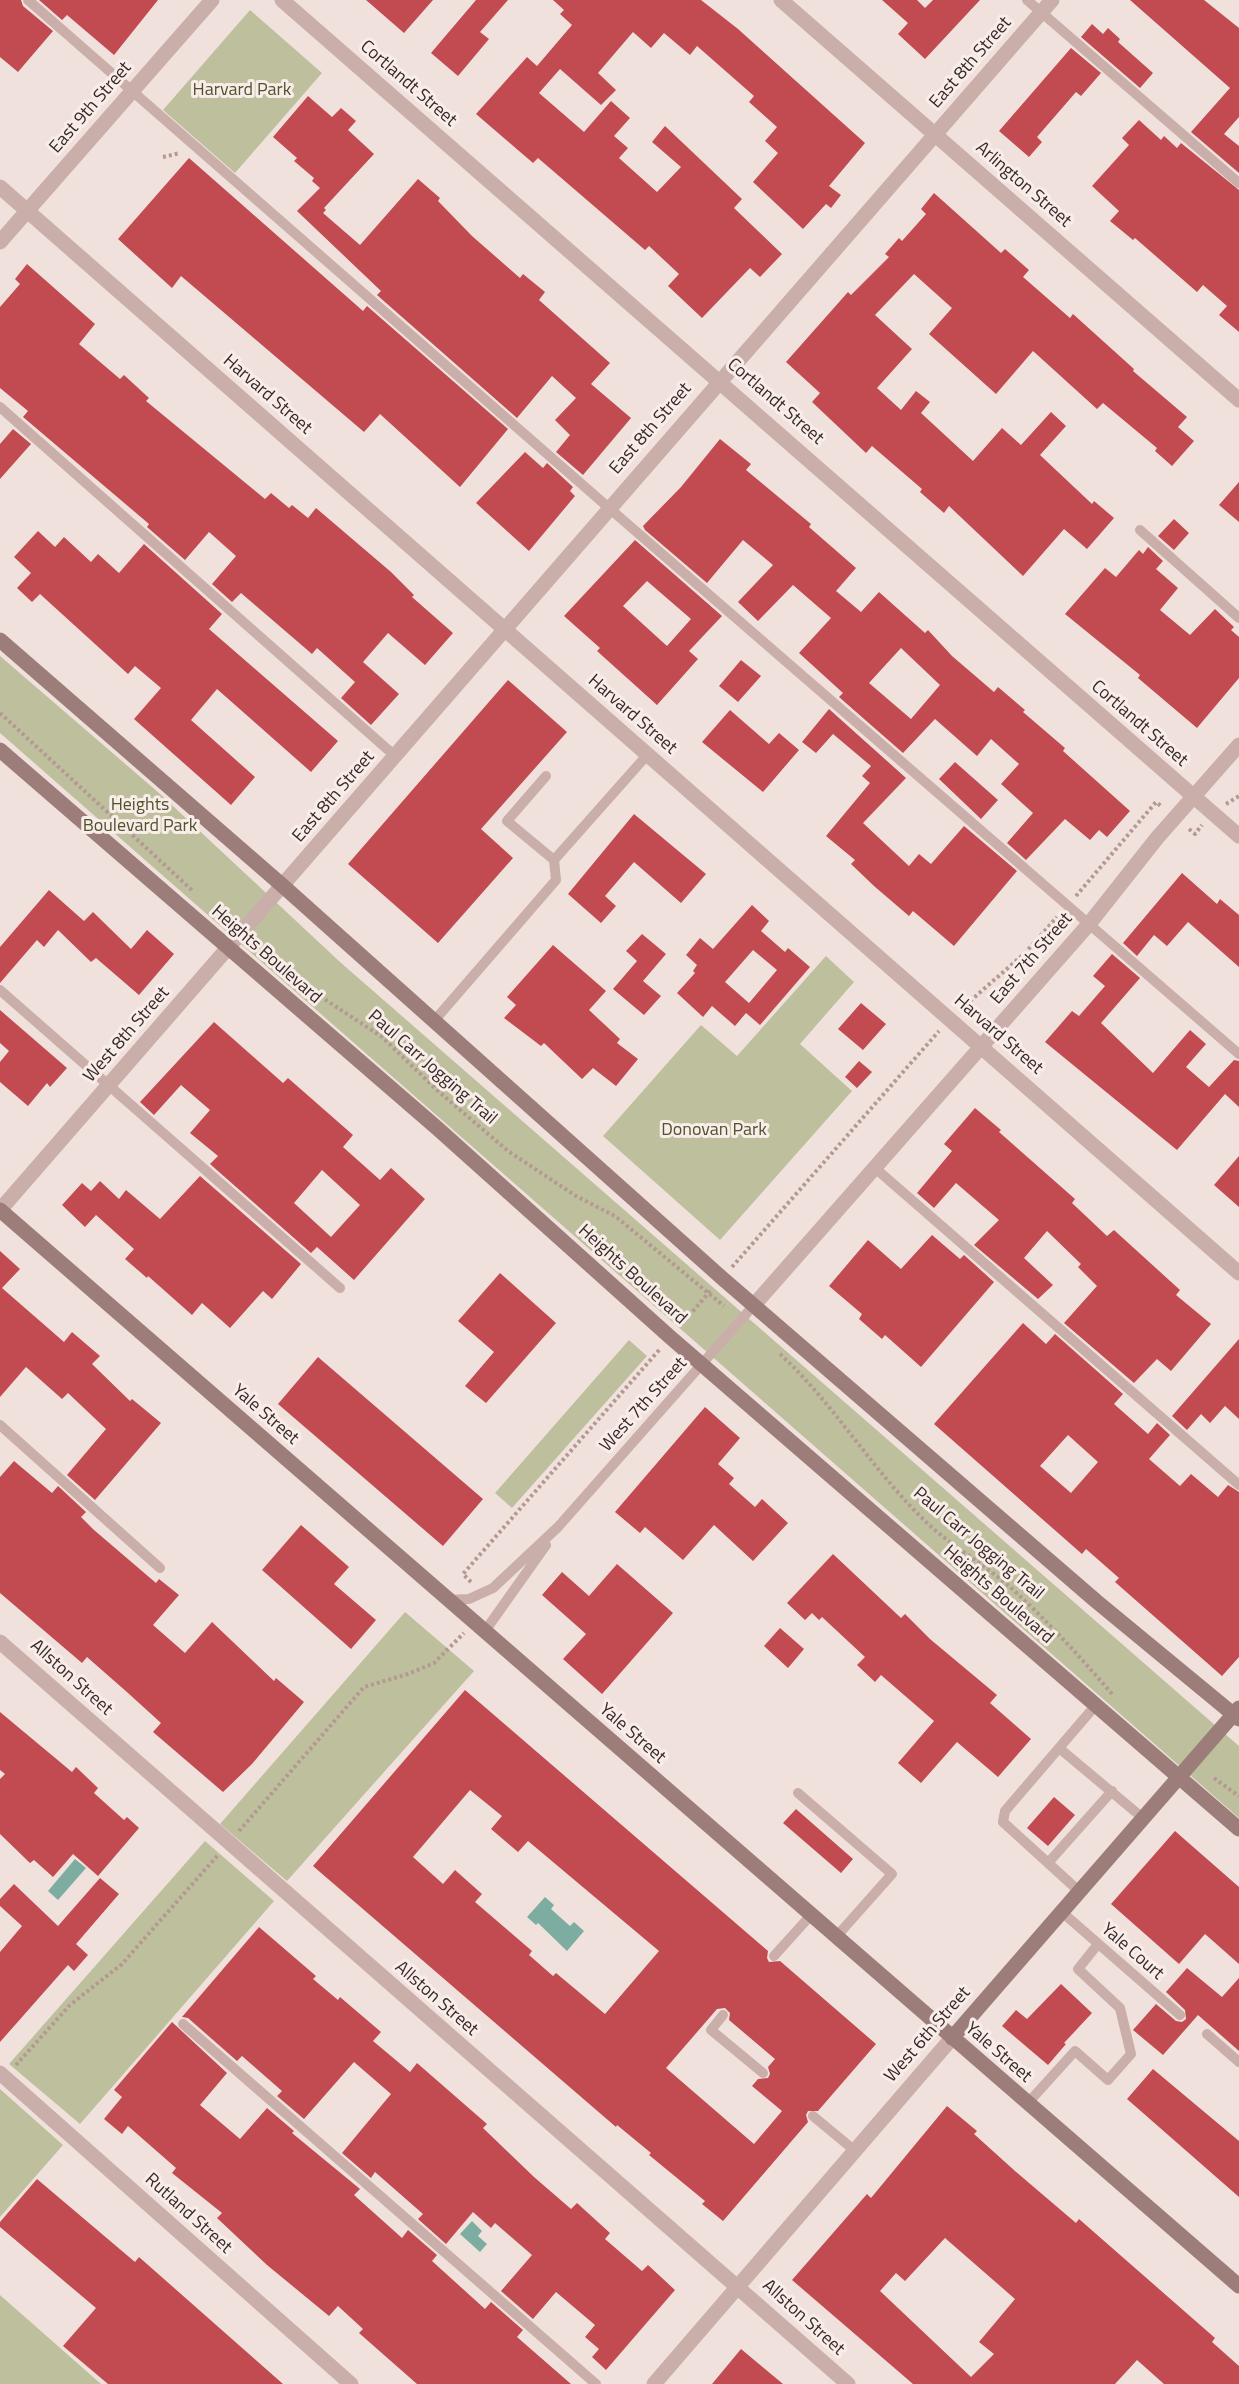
<!DOCTYPE html>
<html>
<head>
<meta charset="utf-8">
<style>
  body { margin:0 }
  canvas { display:block; background:#f1e1dc }
</style>
</head>
<body>
<canvas width="1239" height="2384"></canvas>
<script>
const context = document.querySelector('canvas').getContext('2d');
context.lineJoin = 'round';
function fillPath(path, color) { context.fillStyle = color; context.fill(path, 'evenodd'); }
function trace(path, color, width, dash) { context.strokeStyle = color; context.lineWidth = width; context.lineCap = dash ? 'butt' : 'round'; context.setLineDash(dash || []); context.stroke(path); }
function write(font, color, halo, rows, align = 'center') {
  context.font = font + ' "Titillium Web",sans-serif'; context.lineWidth = 6; context.setLineDash([]); context.textBaseline = 'middle'; context.strokeStyle = halo; context.fillStyle = color; for (const [text, x, y, turn = 0] of rows) {
    context.save(); context.translate(x, y); context.rotate((+turn || 0) * Math.PI / 180); context.textAlign = isNaN(turn) ? turn : align; if (halo) context.strokeText(text, 0, 0); context.fillText(text, 0, 0); context.restore();
  }
}
fillPath(new Path2D(`
  M 250,10 L 322,73 L 235,173 L 163,110 Z
  M 0,656 L 159,793 L 340,962 L 1239,1746 L 1239,1818 L 0,733 Z
  M 826,956 L 854,982 L 800,1044 L 852,1091 L 720,1240 L 603,1136 L 701,1025 L 737,1056 Z
  M 629,1340 L 647,1356 L 512,1508 L 495,1493 Z
  M 405,1612 L 474,1671 L 287,1881 L 220,1824 Z
  M 205,1841 L 274,1901 L 80,2124 L 9,2064 Z
  M 0,2089 L 63,2145 L 0,2217 Z
  M 0,2295 L 101,2384 L 0,2384 Z`), '#bec09d');
fillPath(new Path2D(`
  M 75,1859 L 86,1868 L 58,1900 L 48,1891 Z
  M 545,1897 L 554,1905 L 551,1909 L 570,1926 L 574,1922 L 584,1931 L 567,1951 L 538,1923 L 536,1925 L 527,1917 Z
  M 472,2221 L 482,2231 L 478,2236 L 487,2244 L 480,2252 L 460,2234 Z`), '#7dada1');
fillPath(new Path2D(`
  M 0,0 L 21,0 L 23,6 L 53,31 L 18,72 L 0,57 Z
  M 39,0 L 158,0 L 114,55 L 67,15 L 62,20 Z
  M 366,0 L 433,0 L 404,33 Z
  M 476,0 L 508,0 L 480,32 L 489,39 L 458,76 L 431,53 Z
  M 553,0 L 701,0 L 738,29 L 865,143 L 829,186 L 841,195 L 831,208 L 826,204 L 803,229 L 753,182 L 778,153 L 765,141 L 777,127 L 749,102 L 754,96 L 697,46 L 690,55 L 664,33 L 651,48 L 633,32 L 598,73 L 616,90 L 601,105 L 560,69 L 539,93 L 584,132 L 611,101 L 630,118 L 614,136 L 628,148 L 619,158 L 657,192 L 681,167 L 652,142 L 665,126 L 742,199 L 734,208 L 782,254 L 760,277 L 750,268 L 702,318 L 668,286 L 679,274 L 649,246 L 645,250 L 538,158 L 533,163 L 476,114 L 527,57 L 537,66 L 572,25 L 560,14 L 564,10 Z
  M 882,0 L 917,0 L 925,8 L 933,0 L 980,0 L 925,59 L 898,34 L 908,23 Z
  M 1130,0 L 1204,0 L 1239,28 L 1239,117 L 1224,134 L 1239,146 L 1239,173 L 1191,132 L 1230,88 Z
  M 1092,24 L 1103,34 L 1108,28 L 1120,39 L 1118,42 L 1153,73 L 1140,88 L 1081,37 Z
  M 1071,48 L 1101,73 L 1081,96 L 1076,92 L 1037,137 L 1042,142 L 1029,157 L 999,131 Z
  M 308,96 L 332,117 L 341,108 L 356,121 L 348,130 L 374,154 L 324,208 L 326,210 L 323,213 L 360,245 L 418,179 L 440,198 L 438,201 L 472,236 L 520,278 L 523,274 L 545,292 L 539,300 L 610,363 L 591,384 L 631,418 L 583,475 L 556,452 L 570,435 L 555,420 L 576,398 L 552,376 L 517,418 L 377,295 L 381,291 L 297,211 L 320,188 L 312,181 L 314,178 L 294,161 L 297,158 L 273,137 Z
  M 1139,120 L 1161,140 L 1164,136 L 1177,148 L 1181,143 L 1239,190 L 1239,332 L 1219,315 L 1227,306 L 1203,285 L 1197,292 L 1135,238 L 1133,240 L 1110,221 L 1119,211 L 1092,186 L 1129,145 L 1122,138 Z
  M 189,158 L 363,311 L 367,306 L 508,429 L 460,487 L 380,414 L 364,432 L 181,276 L 172,288 L 118,239 Z
  M 934,193 L 1001,253 L 1005,249 L 1029,270 L 1023,277 L 1070,318 L 1073,314 L 1134,369 L 1133,371 L 1187,417 L 1178,427 L 1194,441 L 1172,466 L 1155,451 L 1157,448 L 1103,403 L 1097,409 L 1033,351 L 996,394 L 929,334 L 952,308 L 914,274 L 875,315 L 912,349 L 877,388 L 901,410 L 916,391 L 930,402 L 921,413 L 973,461 L 1002,428 L 1021,445 L 1051,412 L 1066,426 L 1040,455 L 1092,504 L 1094,501 L 1114,518 L 1087,549 L 1064,529 L 1023,576 L 949,506 L 944,513 L 920,492 L 922,489 L 872,446 L 866,453 L 812,402 L 820,393 L 786,362 L 848,292 L 851,295 L 889,257 L 885,254 L 899,238 L 902,241 L 926,214 L 921,209 Z
  M 27,264 L 95,324 L 79,344 L 120,379 L 124,375 L 149,398 L 146,401 L 265,499 L 271,493 L 289,508 L 292,505 L 308,518 L 316,508 L 391,572 L 414,595 L 412,597 L 453,633 L 425,665 L 388,633 L 363,662 L 399,694 L 371,725 L 341,698 L 355,682 L 317,648 L 312,654 L 241,593 L 232,602 L 212,584 L 236,556 L 209,532 L 185,560 L 147,527 L 149,524 L 23,417 L 28,411 L 0,388 L 0,307 L 20,284 L 15,279 Z
  M 13,429 L 31,444 L 0,479 L 0,444 Z
  M 720,439 L 751,464 L 746,470 L 811,524 L 809,527 L 856,568 L 836,591 L 861,612 L 879,592 L 925,633 L 928,630 L 952,656 L 994,692 L 998,687 L 1025,710 L 1023,712 L 1065,748 L 1063,751 L 1130,811 L 1107,837 L 1099,830 L 1090,840 L 1065,819 L 1026,860 L 1007,843 L 1033,813 L 1001,784 L 1019,764 L 991,739 L 977,756 L 935,719 L 903,753 L 839,697 L 843,693 L 799,653 L 831,618 L 793,585 L 758,621 L 738,602 L 773,565 L 743,540 L 707,583 L 645,530 L 643,526 L 681,487 ZM 901,648 L 940,685 L 911,719 L 869,683 Z
  M 525,452 L 543,468 L 547,463 L 573,487 L 570,491 L 575,496 L 529,551 L 476,503 Z
  M 1239,482 L 1239,522 L 1219,505 Z
  M 1174,519 L 1189,533 L 1174,550 L 1158,536 Z
  M 38,531 L 55,547 L 64,537 L 91,562 L 98,554 L 119,573 L 144,544 L 222,614 L 209,629 L 338,741 L 311,772 L 217,689 L 191,720 L 255,777 L 231,805 L 134,719 L 161,688 L 135,666 L 128,674 L 40,594 L 32,602 L 17,588 L 31,573 L 14,557 Z
  M 635,540 L 722,616 L 689,651 L 698,659 L 657,705 L 597,651 L 600,648 L 564,616 ZM 647,581 L 691,619 L 667,646 L 623,606 Z
  M 1148,547 L 1163,561 L 1156,569 L 1178,588 L 1160,610 L 1190,635 L 1215,609 L 1234,627 L 1231,630 L 1239,637 L 1239,678 L 1197,728 L 1138,678 L 1140,675 L 1065,614 L 1105,568 L 1116,577 L 1139,550 L 1143,554 Z
  M 741,660 L 761,676 L 738,702 L 719,686 Z
  M 508,680 L 567,732 L 481,829 L 513,858 L 438,943 L 348,864 Z
  M 829,709 L 906,778 L 863,823 L 909,866 L 919,854 L 931,864 L 964,826 L 1017,871 L 954,946 L 913,911 L 909,916 L 874,886 L 851,864 L 855,860 L 826,836 L 870,783 L 862,776 L 871,766 L 833,734 L 816,753 L 802,742 Z
  M 730,710 L 769,744 L 779,733 L 799,750 L 763,792 L 702,742 Z
  M 955,762 L 998,800 L 981,819 L 939,779 Z
  M 634,814 L 706,874 L 681,903 L 634,862 L 605,896 L 616,906 L 601,923 L 568,894 Z
  M 1182,873 L 1217,904 L 1220,899 L 1239,915 L 1239,967 L 1188,922 L 1167,946 L 1154,935 L 1137,956 L 1123,943 Z
  M 49,890 L 84,921 L 93,912 L 131,949 L 147,930 L 174,954 L 139,995 L 96,958 L 91,962 L 58,930 L 44,947 L 37,940 L 0,983 L 0,947 Z
  M 752,905 L 769,921 L 761,931 L 785,952 L 788,948 L 810,967 L 760,1025 L 746,1013 L 735,1026 L 712,1006 L 703,1017 L 677,993 L 695,973 L 693,971 L 697,965 L 686,955 L 700,938 L 713,949 ZM 753,950 L 777,970 L 749,1003 L 725,982 Z
  M 642,934 L 666,954 L 643,981 L 661,996 L 644,1015 L 613,989 L 637,961 L 626,951 Z
  M 553,945 L 606,991 L 589,1010 L 620,1039 L 617,1043 L 638,1059 L 616,1086 L 593,1068 L 582,1079 L 544,1043 L 541,1046 L 504,1018 L 516,1005 L 507,997 Z
  M 1112,954 L 1140,978 L 1101,1023 L 1153,1073 L 1190,1030 L 1206,1044 L 1186,1067 L 1209,1087 L 1234,1060 L 1239,1061 L 1239,1107 L 1225,1094 L 1177,1150 L 1045,1042 L 1072,1011 L 1079,1016 L 1105,986 L 1093,976 Z
  M 861,1003 L 886,1024 L 863,1050 L 838,1029 Z
  M 0,1010 L 67,1068 L 50,1087 L 47,1083 L 28,1106 L 0,1082 L 0,1062 L 9,1051 L 0,1043 Z
  M 214,1022 L 283,1083 L 288,1078 L 353,1135 L 343,1147 L 380,1180 L 391,1168 L 425,1199 L 354,1280 L 317,1247 L 311,1253 L 210,1164 L 218,1156 L 190,1133 L 210,1110 L 181,1085 L 154,1115 L 140,1102 ZM 322,1170 L 360,1205 L 331,1237 L 294,1203 Z
  M 859,1061 L 872,1072 L 857,1088 L 845,1077 Z
  M 975,1108 L 1001,1130 L 999,1132 L 1075,1199 L 1072,1203 L 1107,1236 L 1114,1230 L 1180,1290 L 1176,1295 L 1211,1324 L 1171,1371 L 1157,1359 L 1134,1383 L 1064,1323 L 1097,1286 L 1078,1267 L 1081,1264 L 1047,1231 L 1024,1258 L 1053,1285 L 1038,1299 L 974,1245 L 999,1220 L 956,1183 L 934,1208 L 917,1193 L 952,1151 L 944,1144 Z
  M 1239,1156 L 1239,1207 L 1214,1185 Z
  M 200,1176 L 301,1264 L 272,1299 L 263,1291 L 230,1328 L 202,1303 L 192,1315 L 148,1276 L 147,1278 L 125,1259 L 134,1249 L 96,1215 L 85,1227 L 62,1205 L 82,1183 L 91,1191 L 100,1181 L 119,1199 L 126,1190 L 160,1219 Z
  M 932,1235 L 960,1259 L 964,1255 L 994,1282 L 921,1367 L 885,1335 L 882,1339 L 859,1319 L 862,1314 L 829,1286 L 868,1240 L 901,1269 Z
  M 0,1251 L 20,1269 L 2,1288 L 64,1342 L 72,1332 L 100,1356 L 92,1364 L 130,1401 L 132,1399 L 161,1423 L 95,1500 L 67,1475 L 106,1429 L 68,1393 L 62,1399 L 26,1367 L 0,1397 Z
  M 500,1273 L 556,1323 L 486,1403 L 465,1386 L 494,1352 L 458,1321 Z
  M 1023,1323 L 1046,1344 L 1055,1334 L 1123,1394 L 1114,1404 L 1148,1434 L 1157,1423 L 1170,1435 L 1149,1459 L 1180,1486 L 1191,1474 L 1218,1497 L 1228,1485 L 1239,1492 L 1239,1657 L 1222,1676 L 1115,1582 L 1119,1578 L 1086,1549 L 1082,1554 L 934,1424 ZM 1068,1435 L 1098,1462 L 1071,1493 L 1040,1466 Z
  M 1239,1339 L 1239,1419 L 1225,1406 L 1210,1423 L 1201,1414 L 1187,1430 L 1172,1416 Z
  M 318,1357 L 483,1499 L 443,1546 L 278,1404 Z
  M 705,1407 L 740,1438 L 718,1464 L 734,1478 L 729,1484 L 755,1507 L 762,1499 L 788,1523 L 753,1561 L 714,1525 L 683,1560 L 645,1527 L 640,1533 L 615,1512 Z
  M 14,1461 L 52,1493 L 58,1486 L 86,1512 L 81,1517 L 94,1530 L 156,1583 L 159,1579 L 179,1595 L 153,1625 L 185,1653 L 212,1622 L 274,1681 L 276,1678 L 304,1702 L 252,1764 L 223,1792 L 153,1732 L 161,1723 L 128,1693 L 87,1657 L 82,1663 L 0,1593 L 0,1477 Z
  M 301,1525 L 349,1567 L 334,1584 L 376,1620 L 351,1649 L 262,1570 Z
  M 833,1554 L 901,1618 L 905,1614 L 930,1639 L 997,1695 L 990,1703 L 1031,1739 L 998,1777 L 957,1742 L 921,1783 L 898,1763 L 934,1721 L 881,1675 L 875,1682 L 857,1665 L 865,1657 L 822,1617 L 819,1620 L 812,1613 L 805,1620 L 787,1603 Z
  M 617,1564 L 673,1613 L 602,1694 L 563,1659 L 586,1634 L 542,1595 L 562,1572 L 589,1596 Z
  M 780,1628 L 804,1649 L 788,1668 L 764,1646 Z
  M 465,1690 L 768,1951 L 767,1958 L 769,1962 L 780,1961 L 876,2044 L 818,2111 L 808,2111 L 806,2115 L 808,2122 L 723,2221 L 702,2204 L 705,2201 L 649,2155 L 651,2153 L 617,2125 L 616,2127 L 313,1866 ZM 470,1790 L 502,1816 L 491,1829 L 518,1852 L 528,1841 L 659,1951 L 605,2014 L 556,1973 L 553,1976 L 529,1955 L 532,1951 L 475,1902 L 482,1894 L 455,1870 L 443,1884 L 413,1857 ZM 725,2008 L 730,2013 L 729,2020 L 775,2059 L 768,2067 L 770,2074 L 768,2078 L 758,2079 L 752,2086 L 782,2111 L 754,2144 L 666,2068 L 717,2009 Z
  M 0,1712 L 72,1772 L 76,1767 L 98,1788 L 94,1793 L 124,1820 L 127,1817 L 139,1828 L 98,1876 L 73,1854 L 53,1877 L 34,1860 L 30,1863 L 0,1834 L 0,1779 L 5,1774 L 0,1770 Z
  M 1054,1797 L 1075,1815 L 1048,1846 L 1027,1828 Z
  M 796,1809 L 853,1859 L 841,1873 L 783,1823 Z
  M 1175,1831 L 1239,1887 L 1239,1964 L 1205,1934 L 1179,1964 L 1111,1904 Z
  M 100,1878 L 119,1894 L 76,1944 L 88,1955 L 74,1971 L 68,1965 L 0,2042 L 0,1952 L 22,1926 L 0,1906 L 0,1899 L 14,1884 L 58,1926 Z
  M 259,1927 L 316,1976 L 313,1979 L 338,2000 L 340,1997 L 381,2032 L 373,2041 L 410,2072 L 417,2063 L 487,2124 L 483,2128 L 534,2177 L 571,2209 L 577,2203 L 610,2233 L 605,2239 L 642,2271 L 648,2265 L 675,2290 L 606,2370 L 592,2357 L 599,2349 L 585,2337 L 595,2325 L 556,2292 L 533,2319 L 501,2291 L 532,2255 L 495,2223 L 491,2228 L 473,2212 L 446,2244 L 418,2219 L 423,2214 L 375,2172 L 371,2178 L 342,2153 L 391,2094 L 354,2062 L 304,2119 L 277,2096 L 282,2091 L 242,2056 L 237,2061 L 188,2018 L 182,2017 Z
  M 1187,1968 L 1222,1997 L 1239,1978 L 1239,2051 L 1198,2015 L 1163,2055 L 1133,2030 L 1156,2004 L 1176,2021 L 1182,2022 L 1186,2019 L 1185,2010 L 1166,1992 Z
  M 1061,1984 L 1092,2013 L 1064,2043 L 1066,2044 L 1048,2065 L 1002,2026 L 1016,2010 L 1027,2019 Z
  M 172,2022 L 227,2073 L 200,2105 L 240,2139 L 267,2108 L 294,2131 L 292,2133 L 360,2189 L 354,2195 L 402,2238 L 408,2230 L 437,2255 L 432,2261 L 485,2309 L 491,2302 L 523,2330 L 517,2337 L 571,2384 L 417,2384 L 359,2333 L 363,2329 L 338,2306 L 329,2316 L 267,2265 L 217,2218 L 222,2213 L 172,2173 L 176,2168 L 128,2126 L 122,2134 L 104,2119 L 122,2097 L 114,2090 Z
  M 1153,2069 L 1239,2141 L 1239,2197 L 1127,2099 Z
  M 947,2106 L 977,2131 L 974,2134 L 1015,2171 L 1076,2223 L 1079,2219 L 1215,2338 L 1212,2342 L 1239,2366 L 1239,2384 L 1164,2384 L 1137,2360 L 1115,2384 L 913,2384 L 792,2280 L 867,2194 L 871,2198 ZM 945,2238 L 1015,2299 L 979,2342 L 994,2354 L 971,2377 L 880,2291 L 896,2273 L 905,2281 Z
  M 37,2179 L 135,2262 L 139,2257 L 283,2384 L 108,2384 L 63,2346 L 96,2308 L 0,2227 L 0,2222 Z
  M 741,2349 L 783,2384 L 712,2384 Z`), '#c14b50');
trace(new Path2D(`
  M 163,157 L 180,153
  M 0,713 L 194,892
  M 1226,804 L 1239,796
  M 1189,829 L 1195,834 L 1202,825
  M 1076,896 L 1156,802 L 1162,807
  M 300,983 L 382,1037 L 438,1091 L 508,1151 L 576,1196 L 615,1216 L 724,1306
  M 961,1009 L 1025,953 L 1057,917
  M 732,1267 L 939,1031
  M 681,1325 L 711,1290
  M 780,1354 C 833,1403 869,1465 920,1516 C 946,1543 981,1562 1009,1586 C 1047,1620 1080,1657 1113,1695
  M 471,1582 L 463,1574 L 660,1349
  M 1214,1778 L 1239,1796
  M 239,1831 L 364,1687 L 408,1674 L 434,1663 L 464,1633
  M 16,2065 L 70,2005 L 122,1964 L 218,1855`), '#b49893', 4, [3, 3]);
trace(new Path2D(`
  M 28,0 L 609,508 L 1239,1054
  M 1027,0 L 1239,183
  M 0,407 L 395,756
  M 1140,530 L 1239,618
  M 546,776 L 507,821 L 554,860
  M 0,990 L 340,1288
  M 434,1021 L 556,880 L 554,860 L 648,754
  M 875,1168 L 1239,1485
  M 0,1425 L 160,1568
  M 448,1600 L 469,1599 L 493,1588 L 558,1527 L 754,1305
  M 485,1631 L 546,1545
  M 1059,1748 L 1144,1819
  M 798,1793 L 892,1874 L 836,1937
  M 1048,1863 L 1112,1791
  M 1081,1893 L 1003,1822 L 1005,1811 L 1095,1706
  M 1063,1913 L 1180,2015
  M 774,1956 L 811,1915
  M 723,2015 L 711,2030 L 763,2073
  M 183,2024 L 596,2384
  M 1207,2034 L 1239,2062
  M 1027,2104 L 1075,2051 L 1108,2080 L 1131,2054 L 1120,2008 L 1078,1969 L 1098,1944
  M 813,2116 L 854,2150`), '#c9aea9', 10);
trace(new Path2D(`
  M 282,0 L 1239,836
  M 781,0 L 1239,400
  M 0,187 L 1239,1273
  M 0,242 L 212,0
  M 0,1210 L 1052,0
  M 754,1305 L 1089,924 L 1157,838 L 1239,745
  M 0,1642 L 848,2384
  M 0,2073 L 351,2384
  M 654,2384 L 952,2038`), '#c9aea9', 15);
trace(new Path2D(`
  M 0,640 L 283,886 L 722,1278 L 1096,1601 L 1239,1719
  M 0,750 L 437,1128 L 670,1337 L 1239,1829
  M 0,1210 L 1239,2286
  M 952,2038 L 1239,1708`), '#9c7d7a', 15);
write('18px', '#362928', '#f9ede9', [
  ["East 8th Street",971,63,-49],
  ["Cortlandt Street",408,84,41],
  ["East 9th Street",91,108,-49],
  ["Arlington Street",1023,185,41],
  ["Harvard Street",267,395,41],
  ["Cortlandt Street",775,402,41],
  ["East 8th Street",651,429,-49],
  ["Harvard Street",632,715,41],
  ["Cortlandt Street",1139,724,41],
  ["East 8th Street",334,797,-49],
  ["Heights Boulevard",266,955,41],
  ["East 7th Street",1032,959,-49],
  ["West 8th Street",127,1035,-49],
  ["Harvard Street",998,1035,41],
  ["Paul Carr Jogging Trail",432,1068,41],
  ["Heights Boulevard",632,1275,42],
  ["West 7th Street",644,1405,-48],
  ["Yale Street",265,1415,41],
  ["Paul Carr Jogging Trail",978,1544,40],
  ["Heights Boulevard",998,1595,41],
  ["Allston Street",71,1678,42],
  ["Yale Street",632,1734,41],
  ["Yale Court",1132,1952,41],
  ["Allston Street",436,1999,41],
  ["West 6th Street",928,2035,-49],
  ["Yale Street",998,2053,41],
  ["Rutland Street",188,2214,42],
  ["Allston Street",803,2318,42]
]);
write('18px', '#50532d', '#f9ede9', [
  ["Harvard Park",242,91],
  ["Heights",140,806],
  ["Boulevard Park",140,827],
  ["Donovan Park",714,1131]
]);
</script>
</body>
</html>
